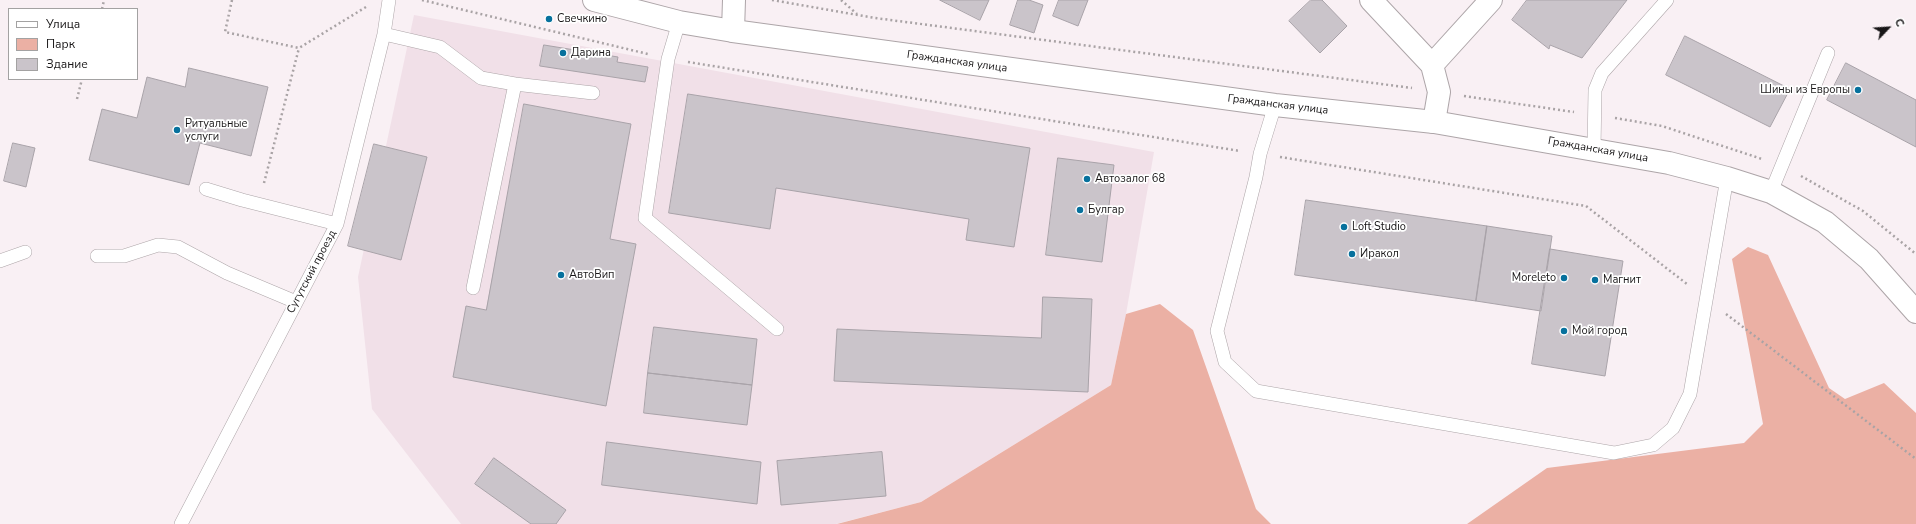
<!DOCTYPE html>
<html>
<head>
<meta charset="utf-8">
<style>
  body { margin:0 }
  #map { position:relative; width:1916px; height:524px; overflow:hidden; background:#f9f0f4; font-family:"Nunito Sans",sans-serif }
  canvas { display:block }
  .legend { position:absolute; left:8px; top:8px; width:130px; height:72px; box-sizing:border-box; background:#fff; border:1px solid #a3a2a2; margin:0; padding:5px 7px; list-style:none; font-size:12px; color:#181617 }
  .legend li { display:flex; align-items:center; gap:8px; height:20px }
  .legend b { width:20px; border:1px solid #a3a2a2 }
  .north { position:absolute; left:1868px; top:8px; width:40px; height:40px; -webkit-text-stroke:3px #fff; paint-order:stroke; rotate:65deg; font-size:11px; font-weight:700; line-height:16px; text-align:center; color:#181617 }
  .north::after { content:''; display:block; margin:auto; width:14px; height:18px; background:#181617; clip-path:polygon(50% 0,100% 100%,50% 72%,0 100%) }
</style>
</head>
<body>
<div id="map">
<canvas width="1916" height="524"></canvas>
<ul class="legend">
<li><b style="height:5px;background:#fff"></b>Улица</li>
<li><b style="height:11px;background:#ebb0a4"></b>Парк</li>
<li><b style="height:11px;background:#cac4ca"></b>Здание</li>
</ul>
<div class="north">С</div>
</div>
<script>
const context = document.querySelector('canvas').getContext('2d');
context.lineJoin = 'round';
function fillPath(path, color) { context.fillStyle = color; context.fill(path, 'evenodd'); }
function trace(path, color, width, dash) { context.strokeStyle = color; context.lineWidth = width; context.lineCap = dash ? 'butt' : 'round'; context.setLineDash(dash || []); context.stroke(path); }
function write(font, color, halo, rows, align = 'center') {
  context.font = font + ' "Nunito Sans",sans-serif'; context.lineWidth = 3.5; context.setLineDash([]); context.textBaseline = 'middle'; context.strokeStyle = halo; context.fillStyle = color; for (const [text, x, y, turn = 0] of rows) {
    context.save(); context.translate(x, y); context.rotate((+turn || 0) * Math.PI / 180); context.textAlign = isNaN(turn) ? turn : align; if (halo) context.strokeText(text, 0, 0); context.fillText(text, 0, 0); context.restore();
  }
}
fillPath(new Path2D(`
  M 414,15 L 1154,152 L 1126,314 L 1111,385 L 921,502 L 836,524 L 461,524 L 372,409 L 358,277 Z`), '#f1e0e8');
fillPath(new Path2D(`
  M 1748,247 L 1768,255 L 1829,388 L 1845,399 L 1884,383 L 1916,413 L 1916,524 L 1467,524 L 1547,468 L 1744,443 L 1763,424 L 1732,259 Z
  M 1160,304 L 1193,330 L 1256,509 L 1271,524 L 837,524 L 921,502 L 1111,385 L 1126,314 Z`), '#ebb0a4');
const building = new Path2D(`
  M 940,0 L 989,0 L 980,20 Z
  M 1018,0 L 1029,0 L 1043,5 L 1034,33 L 1010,25 Z
  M 1059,0 L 1088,0 L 1078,26 L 1053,16 Z
  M 1311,0 L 1322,0 L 1347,26 L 1320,53 L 1289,21 Z
  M 1527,0 L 1627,0 L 1582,58 L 1550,45 L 1549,49 L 1512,20 Z
  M 1685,36 L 1790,89 L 1770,127 L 1666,75 Z
  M 544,45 L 618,57 L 617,62 L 648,67 L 645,82 L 540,66 Z
  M 1846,63 L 1916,100 L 1916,147 L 1827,100 Z
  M 189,68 L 268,87 L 251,156 L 200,143 L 189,185 L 89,160 L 102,109 L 137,118 L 147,77 L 185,87 Z
  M 688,94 L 1030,148 L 1014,247 L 966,240 L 969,219 L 776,188 L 770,229 L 669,213 Z
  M 524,104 L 631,124 L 610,239 L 636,244 L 606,406 L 453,377 L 466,306 L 486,310 Z
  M 13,143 L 35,148 L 26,187 L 4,181 Z
  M 374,144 L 427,157 L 401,260 L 348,246 Z
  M 1058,158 L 1114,165 L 1102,262 L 1046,255 Z
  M 1306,200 L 1487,226 L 1476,301 L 1295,275 Z
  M 1487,226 L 1552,236 L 1541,311 L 1476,301 Z
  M 1550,249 L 1623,261 L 1605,376 L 1532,364 Z
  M 1043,297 L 1092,299 L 1088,392 L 834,381 L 837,329 L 1041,338 Z
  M 654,327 L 757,339 L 752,385 L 648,373 Z
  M 648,373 L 752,385 L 747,425 L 644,413 Z
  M 607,442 L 761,462 L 757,504 L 602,485 Z
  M 882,452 L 886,496 L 781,505 L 777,461 Z
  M 494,458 L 566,510 L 556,524 L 531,524 L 475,484 Z`);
fillPath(building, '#cac4ca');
trace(building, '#a9a3a9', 1);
const lane = new Path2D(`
  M 679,22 L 668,59 L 645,218 L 777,329
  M 384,34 L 440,47 L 481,78 L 515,84
  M 1275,105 L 1260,154 L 1256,177 L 1217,331 L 1225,362 L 1256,391 L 1614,453 L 1653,445 L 1673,428 L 1690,394 L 1727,178
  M 1594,150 L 1595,90 L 1602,73 L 1667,0
  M 206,189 L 242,200 L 337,224
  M 1771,192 L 1828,53
  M 97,256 L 124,256 L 158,245 L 178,247 L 227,273 L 296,302
  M 0,261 L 25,252
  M 473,288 L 515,84 L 593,93
  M 181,524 L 337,224 L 384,34 L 389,0`);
const street = new Path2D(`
  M 1371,0 L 1432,65 L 1439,92 L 1434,122
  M 733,31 L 734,0
  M 1432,65 L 1491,0`);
const secondary = new Path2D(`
  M 594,0 L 679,22 L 733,31 L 1275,105 L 1434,122 L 1669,163 L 1727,178 L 1771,192 L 1825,222 L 1869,259 L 1916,312`);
trace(lane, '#ada5a8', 14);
trace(street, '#ada5a8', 24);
trace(secondary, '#ada5a8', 24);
trace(new Path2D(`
  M 232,0 L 225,32 L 299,48 L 366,7
  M 422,0 L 648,54
  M 772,0 L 875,18 L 1412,88
  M 841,0 L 857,14
  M 102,9 L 104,0
  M 688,62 L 1240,151
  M 1464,96 L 1574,112
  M 77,99 L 82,79
  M 1615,118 L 1662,126 L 1762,159
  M 1280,157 L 1586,206 L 1687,284
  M 1801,176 L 1863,211 L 1916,254
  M 264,183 L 299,48
  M 1726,314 L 1916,459`), '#a9a3a5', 2.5, [2, 3]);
trace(lane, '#fff', 13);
trace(street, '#fff', 22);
trace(secondary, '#fff', 22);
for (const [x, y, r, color] of [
  [549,19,4,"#07719d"],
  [563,53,4,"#07719d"],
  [1858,90,4,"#07719d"],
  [177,130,4,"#07719d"],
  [1087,179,4,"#07719d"],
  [1080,210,4,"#07719d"],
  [1344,227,4,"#07719d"],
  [1352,254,4,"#07719d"],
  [561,275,4,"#07719d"],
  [1564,278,4,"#07719d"],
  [1595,280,4,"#07719d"],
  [1564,331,4,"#07719d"]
]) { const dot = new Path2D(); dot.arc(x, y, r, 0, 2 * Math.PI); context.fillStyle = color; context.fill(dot); trace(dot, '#fff', 1.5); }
write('11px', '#181617', '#fff', [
  ["Свечкино",557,19],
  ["Дарина",571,53],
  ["Шины из Европы",1850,90,"right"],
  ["Ритуальные",185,124],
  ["услуги",185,137],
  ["Автозалог 68",1095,179],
  ["Булгар",1088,210],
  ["Loft Studio",1352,227],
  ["Иракол",1360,254],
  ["АвтоВип",569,275],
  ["Moreleto",1556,278,"right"],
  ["Магнит",1603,280],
  ["Мой город",1572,331]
], 'left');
write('11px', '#181617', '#fff', [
  ["Гражданская улица",957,62,8],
  ["Гражданская улица",1278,105,7],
  ["Гражданская улица",1598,150,10],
  ["Сугутский проезд",312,272,-62]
]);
</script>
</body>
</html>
